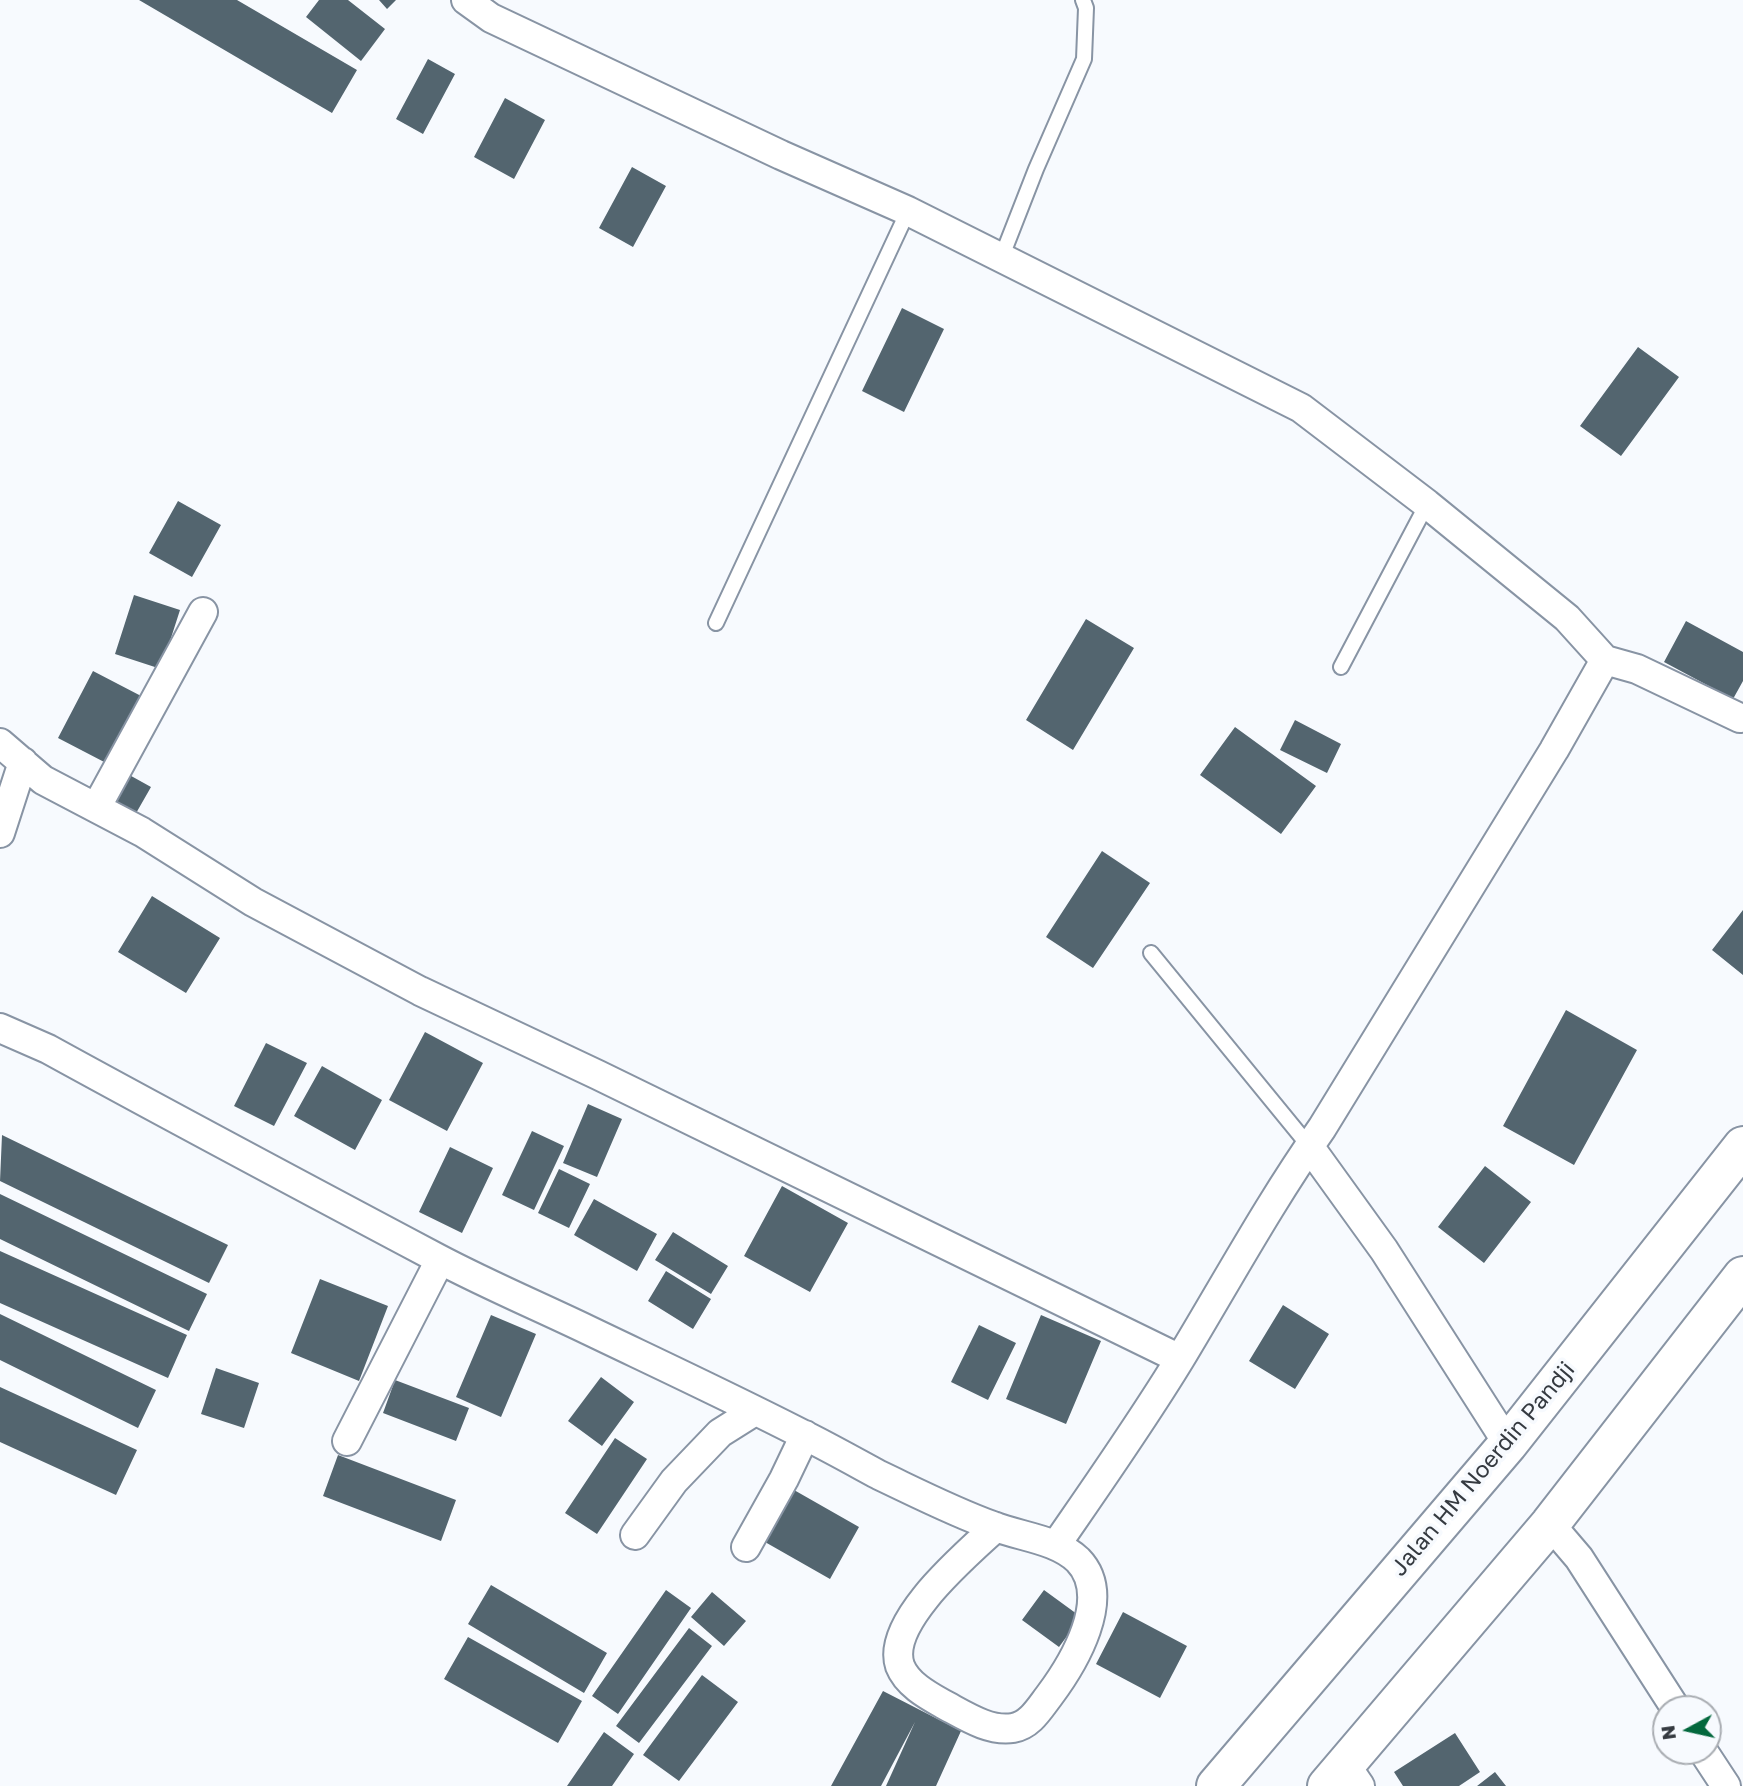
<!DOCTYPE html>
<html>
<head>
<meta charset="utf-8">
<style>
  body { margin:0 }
  #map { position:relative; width:1743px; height:1786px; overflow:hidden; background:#f7fafe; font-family:"Golos Text",sans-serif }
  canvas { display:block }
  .north { position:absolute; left:1652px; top:1695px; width:70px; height:70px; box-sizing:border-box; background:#f7fafe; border:2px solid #a9adb2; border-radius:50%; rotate:262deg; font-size:19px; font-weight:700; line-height:28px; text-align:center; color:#353a40 }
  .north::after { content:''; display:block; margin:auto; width:24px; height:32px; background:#03683d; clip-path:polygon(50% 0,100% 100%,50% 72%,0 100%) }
</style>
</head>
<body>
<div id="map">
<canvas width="1743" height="1786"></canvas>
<div class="north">N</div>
</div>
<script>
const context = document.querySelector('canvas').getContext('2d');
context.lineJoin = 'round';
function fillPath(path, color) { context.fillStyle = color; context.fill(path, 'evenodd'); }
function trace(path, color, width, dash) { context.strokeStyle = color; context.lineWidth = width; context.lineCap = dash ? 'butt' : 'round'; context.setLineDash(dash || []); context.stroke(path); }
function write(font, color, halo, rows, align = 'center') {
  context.font = font + ' "Golos Text",sans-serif'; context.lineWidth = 7; context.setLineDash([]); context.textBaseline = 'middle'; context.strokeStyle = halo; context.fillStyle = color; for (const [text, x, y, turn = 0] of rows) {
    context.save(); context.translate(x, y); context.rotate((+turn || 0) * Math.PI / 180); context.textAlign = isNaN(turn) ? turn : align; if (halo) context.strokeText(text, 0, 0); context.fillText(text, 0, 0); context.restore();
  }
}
fillPath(new Path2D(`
  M 139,0 L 237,0 L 357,70 L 332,113 Z
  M 319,0 L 348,0 L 385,29 L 361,61 L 306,17 Z
  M 379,0 L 396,0 L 387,9 Z
  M 428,59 L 455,74 L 423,134 L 396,119 Z
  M 505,98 L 545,120 L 514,179 L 474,157 Z
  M 632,167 L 666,186 L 633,247 L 599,228 Z
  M 902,308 L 944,329 L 904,412 L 862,391 Z
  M 1638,347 L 1679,377 L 1621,456 L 1580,426 Z
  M 178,501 L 221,525 L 192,577 L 149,553 Z
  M 134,595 L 180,610 L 161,669 L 115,654 Z
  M 1086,619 L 1134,648 L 1073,750 L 1026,720 Z
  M 1686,621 L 1743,652 L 1743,681 L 1733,699 L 1664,662 Z
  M 93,671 L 143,697 L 108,764 L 58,738 Z
  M 1295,720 L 1341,744 L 1327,773 L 1280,750 Z
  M 1235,727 L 1316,786 L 1281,834 L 1200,775 Z
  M 124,772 L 151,787 L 131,822 L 104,806 Z
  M 1102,851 L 1150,883 L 1093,968 L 1046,937 Z
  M 152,896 L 220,938 L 186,993 L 118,952 Z
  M 1743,910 L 1743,975 L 1712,950 Z
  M 1566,1010 L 1637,1050 L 1574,1165 L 1503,1126 Z
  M 425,1032 L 483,1063 L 447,1131 L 389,1100 Z
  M 266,1043 L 307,1063 L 274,1126 L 234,1106 Z
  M 322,1066 L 382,1100 L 355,1150 L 294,1116 Z
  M 588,1104 L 622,1119 L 597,1177 L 563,1163 Z
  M 532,1131 L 564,1146 L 534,1210 L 502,1195 Z
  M 2,1135 L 228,1245 L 209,1283 L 0,1181 Z
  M 450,1147 L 493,1168 L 462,1233 L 419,1212 Z
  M 1485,1166 L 1531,1202 L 1484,1263 L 1438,1227 Z
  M 559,1169 L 590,1184 L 569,1228 L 538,1213 Z
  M 782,1186 L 848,1223 L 810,1292 L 744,1256 Z
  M 0,1194 L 207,1294 L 189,1331 L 0,1239 Z
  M 594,1199 L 657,1234 L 637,1271 L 574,1235 Z
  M 673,1232 L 728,1266 L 711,1294 L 655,1260 Z
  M 0,1251 L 187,1335 L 168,1378 L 0,1303 Z
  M 666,1271 L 711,1299 L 693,1329 L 648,1301 Z
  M 320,1279 L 388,1306 L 359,1381 L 291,1353 Z
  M 1283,1305 L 1329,1334 L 1295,1389 L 1249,1361 Z
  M 0,1314 L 156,1390 L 138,1428 L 0,1360 Z
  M 491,1315 L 536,1334 L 501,1417 L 456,1397 Z
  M 1041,1315 L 1101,1341 L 1066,1424 L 1006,1399 Z
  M 979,1325 L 1016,1343 L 988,1400 L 951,1382 Z
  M 216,1368 L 259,1383 L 244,1428 L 201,1414 Z
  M 601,1377 L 634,1402 L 602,1446 L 568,1421 Z
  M 395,1380 L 469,1408 L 456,1441 L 383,1413 Z
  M 0,1387 L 137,1450 L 116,1495 L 0,1442 Z
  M 615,1438 L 647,1459 L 597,1534 L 565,1513 Z
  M 338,1455 L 456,1500 L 441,1541 L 323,1496 Z
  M 794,1490 L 859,1527 L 830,1579 L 765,1542 Z
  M 491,1585 L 607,1653 L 584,1693 L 468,1624 Z
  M 666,1590 L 691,1608 L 618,1714 L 592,1696 Z
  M 1044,1590 L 1081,1617 L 1059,1647 L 1022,1620 Z
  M 712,1592 L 746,1621 L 724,1646 L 691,1617 Z
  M 1123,1612 L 1187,1646 L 1160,1698 L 1096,1664 Z
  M 689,1628 L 712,1646 L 639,1743 L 616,1726 Z
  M 468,1637 L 582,1701 L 558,1743 L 444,1679 Z
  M 702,1675 L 738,1702 L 679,1781 L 643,1755 Z
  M 883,1691 L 961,1731 L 936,1786 L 886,1786 L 915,1722 L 881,1786 L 831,1786 Z
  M 604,1732 L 634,1754 L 612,1786 L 567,1786 Z
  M 1455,1733 L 1480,1772 L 1459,1786 L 1403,1786 L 1394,1772 Z
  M 1495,1772 L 1506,1786 L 1477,1786 Z`), '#53656f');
const lane = new Path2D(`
  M 1002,256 L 1036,169 L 1084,59 L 1086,8 L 1083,0
  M 716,623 L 908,211
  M 1341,667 L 1427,504
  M 1151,953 L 1309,1146`);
const street = new Path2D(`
  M 466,0 L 491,18 L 781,155 L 908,211 L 1301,408 L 1427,504 L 1567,618 L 1605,660 L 1637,669 L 1740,718
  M 0,743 L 43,780 L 142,832 L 253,902 L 420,991 L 598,1075 L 1180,1359
  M 96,808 L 203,612
  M 0,833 L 23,762
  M 0,1028 L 48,1049 C 177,1120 307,1189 437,1258 C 486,1284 538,1306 588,1330 C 661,1365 734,1399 806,1436 C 830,1448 855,1462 879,1475 C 917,1493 954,1512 993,1526 C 1021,1537 1056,1539 1078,1560 C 1114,1597 1073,1664 1049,1696 C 1039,1709 1030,1725 1013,1728 C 989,1732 964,1715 943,1704 C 927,1695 907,1684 900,1666 C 885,1622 967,1554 996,1527
  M 1309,1146 L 1384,1250 L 1508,1444
  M 347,1441 L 440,1260
  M 1550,1524 L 1579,1558 L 1676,1709
  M 635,1535 L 674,1481 L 720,1433 L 755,1411
  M 1056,1545 C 1098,1484 1141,1423 1180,1359 C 1227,1281 1270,1202 1322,1128 L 1554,750 L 1605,660
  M 746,1547 L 784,1479 L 805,1435
  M 1703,1751 L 1726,1786
  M 1345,1764 L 1360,1786`);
const primary = new Path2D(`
  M 1216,1786 L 1508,1444 L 1743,1146
  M 1327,1786 L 1550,1524 L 1743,1276`);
trace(lane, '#8894a4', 18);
trace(street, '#8894a4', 32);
trace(primary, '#8894a4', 42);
trace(lane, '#fff', 14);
trace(street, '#fff', 28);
trace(primary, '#fff', 38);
write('23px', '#353a40', '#f7fafe', [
  ["Jalan HM Noerdin Pandji",1483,1469,-50]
]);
</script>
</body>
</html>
